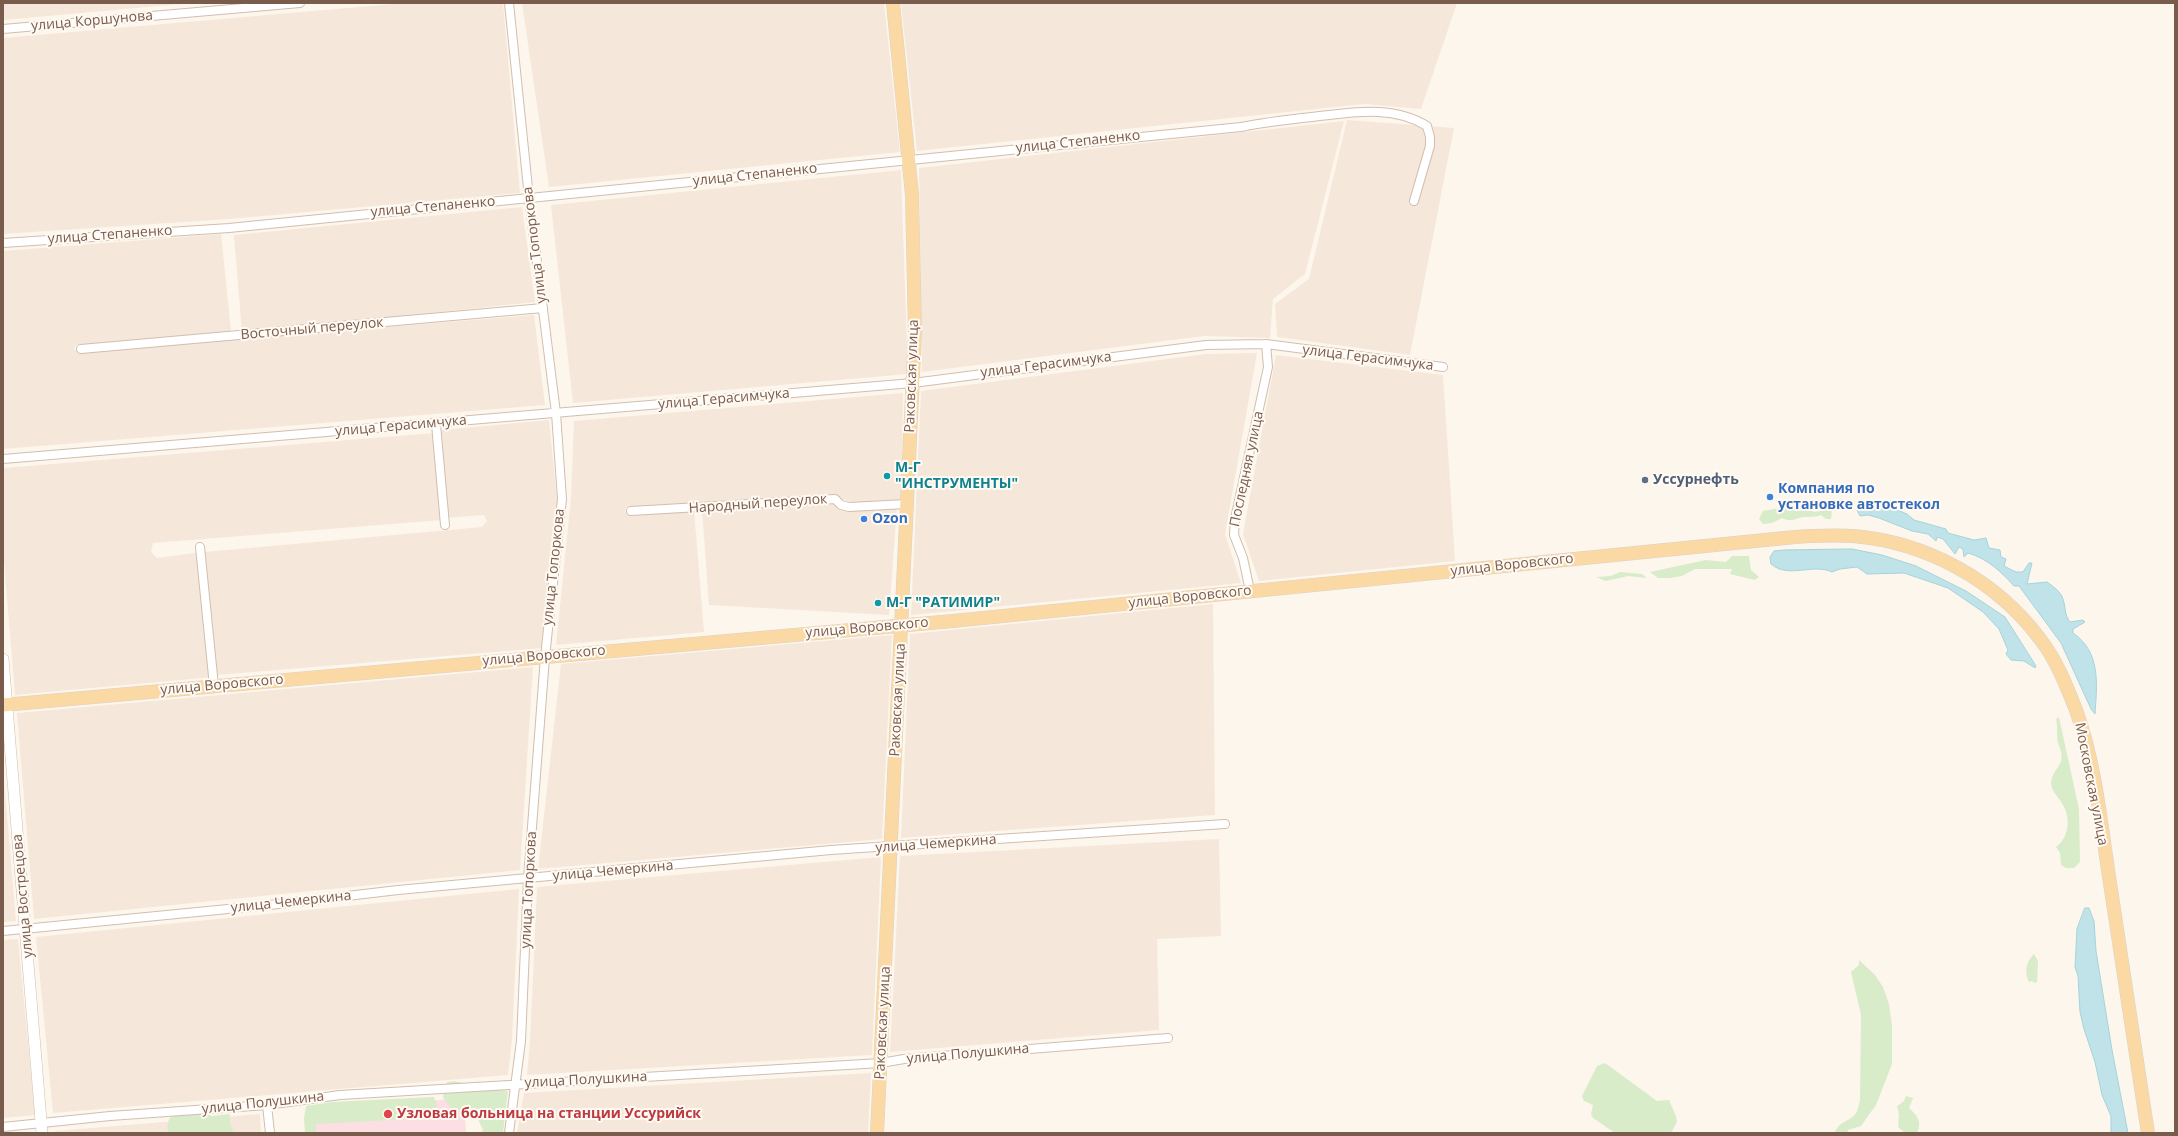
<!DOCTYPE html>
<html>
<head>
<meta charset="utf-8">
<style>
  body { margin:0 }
  #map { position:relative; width:2178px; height:1136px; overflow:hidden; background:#fdf6ec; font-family:"Open Sans",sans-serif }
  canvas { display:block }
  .frame { position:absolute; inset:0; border:4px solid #7a5c4d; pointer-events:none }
</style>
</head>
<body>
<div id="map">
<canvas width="2178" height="1136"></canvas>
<div class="frame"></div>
</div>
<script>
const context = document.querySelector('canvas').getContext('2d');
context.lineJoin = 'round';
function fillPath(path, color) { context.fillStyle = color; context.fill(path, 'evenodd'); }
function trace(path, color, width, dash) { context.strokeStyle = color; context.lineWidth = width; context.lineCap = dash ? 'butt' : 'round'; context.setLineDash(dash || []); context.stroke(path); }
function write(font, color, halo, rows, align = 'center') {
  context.font = font + ' "Open Sans",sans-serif'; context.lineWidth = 4; context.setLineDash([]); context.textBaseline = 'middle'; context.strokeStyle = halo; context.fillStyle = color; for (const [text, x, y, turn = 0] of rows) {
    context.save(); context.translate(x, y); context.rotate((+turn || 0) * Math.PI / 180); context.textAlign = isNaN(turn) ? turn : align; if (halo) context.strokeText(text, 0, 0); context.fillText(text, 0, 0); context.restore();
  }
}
fillPath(new Path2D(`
  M 3,3 L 193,3 L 3,20 Z
  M 405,3 L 503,3 L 520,193 L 229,219 L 3,234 L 3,38 Z
  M 522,3 L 884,3 L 900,152 L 549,187 Z
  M 901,3 L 1457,3 L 1421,109 L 1364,104 L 917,151 Z
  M 1347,120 L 1454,128 L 1410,355 L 1277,337 L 1275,304 L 1309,279 Z
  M 1344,121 L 1305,274 L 1273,299 L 1270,338 L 1204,336 L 922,372 L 919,168 Z
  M 901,170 L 908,374 L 573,403 L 551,205 Z
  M 522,207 L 535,302 L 242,333 L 234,235 Z
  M 221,234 L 231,331 L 76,345 L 74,349 L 77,352 L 534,315 L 545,405 L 3,449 L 3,251 Z
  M 1257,353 L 1225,534 L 1241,583 L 911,615 L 921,391 L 1206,354 Z
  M 1276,355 L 1443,375 L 1455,561 L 1259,581 L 1243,534 Z
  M 903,393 L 902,503 L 851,502 L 836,497 L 627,507 L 625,511 L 628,515 L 694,510 L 704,632 L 556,645 L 571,498 L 574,421 Z
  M 549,420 L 557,500 L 544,648 L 217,675 L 205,552 L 482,527 L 487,521 L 484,515 L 446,518 L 442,430 Z
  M 435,433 L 442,520 L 153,543 L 151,552 L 157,558 L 202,552 L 214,677 L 15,695 L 3,549 L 3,468 Z
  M 832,502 L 848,509 L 897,508 L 889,615 L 709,605 L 702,510 Z
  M 1213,604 L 1215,815 L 901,838 L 910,634 Z
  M 892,635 L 882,839 L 538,869 L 561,664 Z
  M 533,667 L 520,870 L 34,919 L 17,713 Z
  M 3,768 L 16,921 L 3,922 Z
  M 1219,839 L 1221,936 L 1157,939 L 1159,1030 L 890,1052 L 900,856 Z
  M 881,857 L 872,1055 L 527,1075 L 530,1042 L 537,887 Z
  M 519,889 L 512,1040 L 508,1075 L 53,1113 L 36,937 Z
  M 18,939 L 35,1115 L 3,1118 L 3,940 Z
  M 871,1073 L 868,1133 L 517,1133 L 524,1093 Z
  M 260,1114 L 261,1133 L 55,1133 L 55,1131 Z`), '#f5e8da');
fillPath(new Path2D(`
  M 464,1098 L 466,1133 L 313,1133 L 312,1110 Z`), '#fbdfe3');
fillPath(new Path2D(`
  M 1787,504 L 1792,510 L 1800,511 L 1812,508 L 1814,512 L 1821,511 L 1828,506 L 1832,508 L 1831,519 L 1826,519 L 1821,515 C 1815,517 1810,517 1804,517 C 1795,518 1792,523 1782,518 L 1772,523 L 1763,524 L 1759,519 L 1763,511 L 1780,508 Z
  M 1732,556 L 1749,556 L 1751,570 L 1759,577 L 1755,580 L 1730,574 L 1732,569 L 1695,569 L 1682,576 L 1670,578 L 1658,578 L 1650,572 L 1706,560 L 1726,562 Z
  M 1620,572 L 1642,574 L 1647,578 L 1628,576 L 1606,581 L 1596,577 L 1611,576 Z
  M 2059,717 L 2079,809 L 2080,862 L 2074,868 L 2066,868 L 2061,865 L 2060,853 L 2056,847 C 2068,838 2071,821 2064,807 C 2060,798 2051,792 2051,783 C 2052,773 2058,769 2061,761 C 2063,753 2060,749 2058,743 C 2056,735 2058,727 2056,719 Z
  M 2034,954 L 2038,961 L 2037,982 L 2035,983 L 2032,981 L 2029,982 C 2024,971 2026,962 2034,954 Z
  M 1859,960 L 1875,975 L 1883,987 L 1889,1004 L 1892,1026 L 1892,1064 L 1876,1105 L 1861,1126 L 1848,1130 L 1847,1133 L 1835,1133 C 1838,1121 1850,1122 1856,1113 C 1858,1109 1859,1104 1860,1100 L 1861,1015 L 1851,972 L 1859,965 Z
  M 1605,1063 L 1657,1101 L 1669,1100 L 1676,1116 L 1677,1122 L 1671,1133 L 1615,1133 L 1593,1118 L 1591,1114 L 1593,1105 L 1584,1101 L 1582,1096 L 1597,1066 Z
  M 454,1081 L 463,1083 L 463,1091 L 494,1089 L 508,1091 L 503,1133 L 481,1133 L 483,1130 L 477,1117 C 463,1114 450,1111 443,1097 L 447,1082 Z
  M 1906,1096 L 1913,1098 L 1909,1108 C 1918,1116 1922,1122 1917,1133 L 1905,1133 L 1898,1127 L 1899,1115 L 1897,1106 L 1904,1101 Z
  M 434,1097 L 437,1105 L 431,1118 L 316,1124 L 316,1133 L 305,1133 L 304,1118 L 306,1106 L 332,1102 Z
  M 201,1113 L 212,1116 L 230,1114 L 230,1123 L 234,1133 L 169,1133 L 167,1128 L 169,1119 L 174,1114 Z`), '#d8ecc9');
const water = new Path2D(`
  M 1869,504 L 1872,507 L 1883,504 L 1907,514 L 1914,520 L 1946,529 L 1948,533 L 1974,540 L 1986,538 L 1989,548 L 2000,550 L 2001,557 L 2006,559 L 2004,566 L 2016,572 L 2023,572 L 2029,563 L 2032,563 L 2027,584 L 2047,582 C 2054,587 2061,592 2063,599 C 2066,608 2064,614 2070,622 L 2083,620 L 2085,622 L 2073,629 L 2073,633 C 2101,652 2097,684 2095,714 L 2091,709 L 2061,643 L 2019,586 L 2014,586 C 2002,572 1986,558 1968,553 L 1964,557 L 1963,549 L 1959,547 L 1955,554 L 1943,539 L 1937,537 L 1936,541 L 1928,534 L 1912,531 L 1879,518 L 1868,515 L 1860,516 L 1857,510 L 1862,505 Z
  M 1852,549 L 1882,555 L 1916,566 L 1966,591 L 2005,617 L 2036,666 L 2035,668 L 2024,661 L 2011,660 L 2006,654 L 2008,650 L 1999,629 L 1983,612 L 1948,588 L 1904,573 L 1867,574 L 1857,567 L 1840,569 L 1832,572 C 1813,563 1788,579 1771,564 L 1770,557 L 1774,551 L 1784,550 Z
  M 2085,908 L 2089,908 L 2094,921 L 2096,951 L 2112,1050 L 2128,1133 L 2111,1133 L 2111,1116 L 2102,1095 L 2095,1062 L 2084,1029 L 2080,1012 L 2078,976 L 2075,967 L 2077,929 Z`);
fillPath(water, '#bfe3e8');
trace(water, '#a5d3da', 1);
const minor = new Path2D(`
  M 3,29 L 300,3
  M 3,243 L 229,228 L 1241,127 C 1264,122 1287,120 1311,117 C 1350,113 1392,104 1427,126 L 1430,137 L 1430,146 L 1414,201
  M 81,349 L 543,308
  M 436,424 L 445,525
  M 3,459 L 913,383 L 1206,345 L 1266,344 L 1443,367
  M 631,511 L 835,499 L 841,505 L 849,507 L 907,504
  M 200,547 L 214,686
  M 1250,591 L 1243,558 L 1234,535 L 1235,519 L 1268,367 L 1266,344
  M 3,931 L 279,904 L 398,890 L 831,850 L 1225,824
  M 267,1105 L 270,1133
  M 3,1127 L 110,1116 L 267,1105 L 340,1095 L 881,1063 L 904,1059 L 1168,1038
  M 509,1133 L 521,1041 L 528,879 L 545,657 L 562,499 L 556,413 L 529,198 L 509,3`);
const tertiary = new Path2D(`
  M 3,659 L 42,1133`);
const primary = new Path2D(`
  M 3,705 L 953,621 L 1785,538 C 1807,536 1830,535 1853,536 C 1926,542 1996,580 2040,639 C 2056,659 2067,687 2076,710 C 2096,765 2101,826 2110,883 C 2123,967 2135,1050 2148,1133
  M 877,1133 L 915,333 L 912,195 L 893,3`);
trace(minor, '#d1beb0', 10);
trace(tertiary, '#d1beb0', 12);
trace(primary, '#dad1cd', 14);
trace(minor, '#fff', 8);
trace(tertiary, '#fff', 11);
trace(primary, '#fbd9a5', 13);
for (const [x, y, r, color] of [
  [887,476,4,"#0f9aa8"],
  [1645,480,4,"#5c6f8a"],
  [1770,497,4,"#3f7fe0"],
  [864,519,4,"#3f7fe0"],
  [878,603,4,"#0f9aa8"],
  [388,1114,5,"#e0444e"]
]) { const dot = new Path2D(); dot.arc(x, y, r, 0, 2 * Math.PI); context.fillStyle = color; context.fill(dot); trace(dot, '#fffaf3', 1.5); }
write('14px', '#7a5c4d', '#fffaf3', [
  ["улица Коршунова",92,21,-5],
  ["улица Степаненко",1078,142,-6],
  ["улица Степаненко",755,175,-6],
  ["улица Степаненко",433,207,-5],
  ["улица Степаненко",110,235,-4],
  ["улица Топоркова",535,245,-97],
  ["Восточный переулок",312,329,-5],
  ["улица Герасимчука",1368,358,7],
  ["улица Герасимчука",1046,365,-7],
  ["Раковская улица",912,376,-88],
  ["улица Герасимчука",724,399,-5],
  ["улица Герасимчука",401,426,-5],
  ["Последняя улица",1247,469,-78],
  ["Народный переулок",758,504,-4],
  ["улица Воровского",1512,565,-6],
  ["улица Топоркова",554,567,-84],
  ["улица Воровского",1190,597,-6],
  ["улица Воровского",867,628,-5],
  ["улица Воровского",544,656,-5],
  ["улица Воровского",222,685,-5],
  ["Раковская улица",898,700,-87],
  ["Московская улица",2091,784,79],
  ["улица Чемеркина",936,844,-4],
  ["улица Чемеркина",613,871,-5],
  ["улица Топоркова",529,890,-87],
  ["улица Вострецова",23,896,-95],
  ["улица Чемеркина",291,902,-6],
  ["Раковская улица",883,1023,-87],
  ["улица Полушкина",968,1054,-5],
  ["улица Полушкина",586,1080,-3],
  ["улица Полушкина",263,1103,-6]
]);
write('bold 14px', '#0d838f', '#fffaf3', [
  ["М-Г",895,468],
  ["\"ИНСТРУМЕНТЫ\"",895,484],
  ["М-Г \"РАТИМИР\"",886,603]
], 'left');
write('bold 14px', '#4e5e75', '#fffaf3', [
  ["Уссурнефть",1653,480]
], 'left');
write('bold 14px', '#366cbe', '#fffaf3', [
  ["Компания по",1778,489],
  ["установке автостекол",1778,505],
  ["Ozon",872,519]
], 'left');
write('bold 14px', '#be3a42', '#fffaf3', [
  ["Узловая больница на станции Уссурийск",397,1114]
], 'left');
</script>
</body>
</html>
